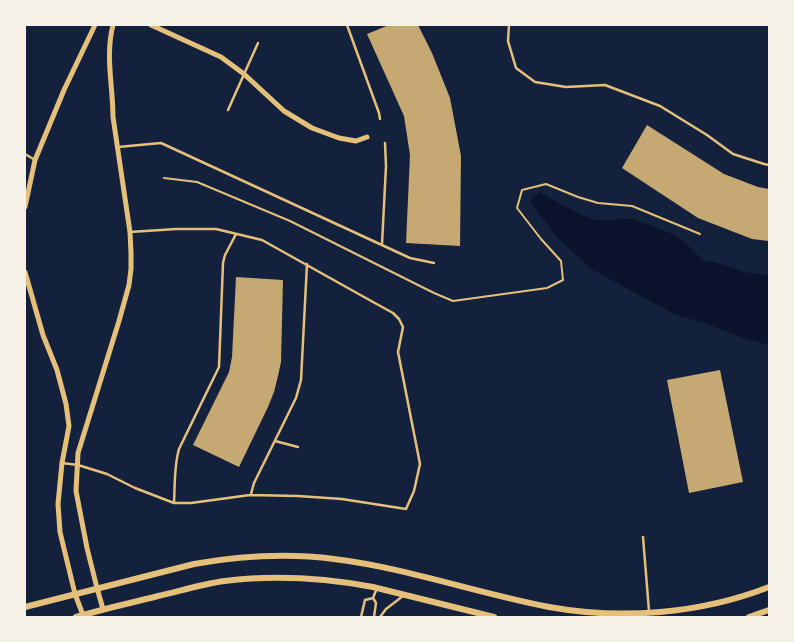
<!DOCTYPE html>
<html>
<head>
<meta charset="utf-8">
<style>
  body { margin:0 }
  #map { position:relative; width:794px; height:642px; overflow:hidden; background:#14213d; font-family:Arial,sans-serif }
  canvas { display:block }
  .frame { position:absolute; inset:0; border:26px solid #f6f1e7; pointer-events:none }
</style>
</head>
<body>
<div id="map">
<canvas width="794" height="642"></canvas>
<div class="frame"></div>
</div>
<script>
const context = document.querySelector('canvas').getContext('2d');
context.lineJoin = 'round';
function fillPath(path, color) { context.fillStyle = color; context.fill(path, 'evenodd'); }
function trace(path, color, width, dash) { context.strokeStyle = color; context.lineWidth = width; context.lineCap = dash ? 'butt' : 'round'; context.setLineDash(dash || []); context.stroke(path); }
fillPath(new Path2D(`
  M 539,192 L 572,210 L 592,219 L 608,221 L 620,219 L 632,219 L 650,225 L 670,233 L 685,242 L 703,260 L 714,262 L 744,272 L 769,276 L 769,345 L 746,339 L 707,324 L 674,314 L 593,270 L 564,244 L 553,232 L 530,201 Z`), '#0b132b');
fillPath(new Path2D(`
  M 389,25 L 418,25 L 432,53 L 450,98 L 461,156 L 460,246 L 406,243 L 410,155 L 404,116 L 367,34 Z
  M 647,125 L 724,174 L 758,187 L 769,189 L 769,241 L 752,239 L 698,218 L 622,168 Z
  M 236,277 L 283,280 L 281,362 L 278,376 L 274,392 L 268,407 L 239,467 L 193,445 L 229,372 L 232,357 Z
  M 720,370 L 743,482 L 689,493 L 667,380 Z`), '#c6a872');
trace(new Path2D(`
  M 164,178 L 197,182 L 290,221 L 434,293 L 453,301 L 547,288 L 563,280 L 561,261 L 541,239 L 517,208 L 522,190 L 546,184 L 578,197 L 598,203 L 632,206 L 700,234`), '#e5c07b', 2);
trace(new Path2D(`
  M 347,25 L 379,113 L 380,119
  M 509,25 L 508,41 L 516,68 L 535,82 L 566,87 L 605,85 L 660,106 L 707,135 L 733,154 L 764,164 L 769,165
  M 228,110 L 258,43
  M 118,147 L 161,143 L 410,258 L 434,263
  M 25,154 L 35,160
  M 382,244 L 386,166 L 385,143
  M 275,441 L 298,447
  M 62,463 L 78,465 L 107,474 L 135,488 L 174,503 L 191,503 L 250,495 L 298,496 L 342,499 L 406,509 L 414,491 L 420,464 L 398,352 L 403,327 L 399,319 L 393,313 L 373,302 L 262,240 L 216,229 L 176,229 L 130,232
  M 251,494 L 254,483 L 296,398 L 301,380 L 307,264
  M 174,503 C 175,485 174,466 179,449 L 219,367 L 223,263 L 225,255 L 236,234
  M 643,537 L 649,611
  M 361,617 L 365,600 L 373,598
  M 374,617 L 376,603 L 373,598 L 377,588
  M 380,617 L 386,609 L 403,596`), '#e5c07b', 2.5);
trace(new Path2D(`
  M 151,25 L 221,57 L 244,74 L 284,111 L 312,128 L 339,138 L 356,141 L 367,137
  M 25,207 L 35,160 L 64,90 L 95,25
  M 25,272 L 43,335 L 57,370 L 66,404 L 69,426 L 62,463 L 58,504 L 60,532 L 75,594 L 83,615
  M 103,609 L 97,588 L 87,548 L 76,491 L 78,453 L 119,321 L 129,285 L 131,269 L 131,253 L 130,232 L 113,117 C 113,86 105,56 113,25`), '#e5c07b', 5);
trace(new Path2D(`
  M 25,607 L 194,564 C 240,556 287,553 334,559 C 407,568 476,593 549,607 C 621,620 700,614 769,587
  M 76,617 C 103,609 131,603 158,596 C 180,591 202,584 225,581 C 274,575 324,578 373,587 L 494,617
  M 749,617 L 769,610`), '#e5c07b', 6);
</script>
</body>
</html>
